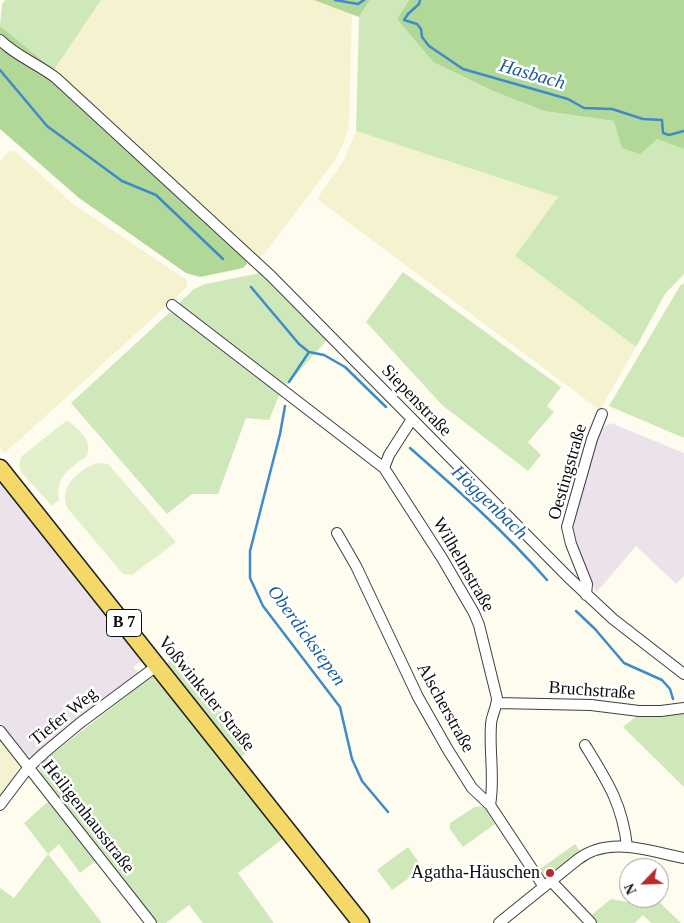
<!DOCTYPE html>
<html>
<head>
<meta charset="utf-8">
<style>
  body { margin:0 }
  #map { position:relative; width:684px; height:923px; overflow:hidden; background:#fefcee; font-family:"Times New Roman",serif }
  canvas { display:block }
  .north { position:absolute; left:619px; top:858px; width:50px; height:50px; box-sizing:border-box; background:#fff; border:1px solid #9e9e9e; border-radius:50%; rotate:246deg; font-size:14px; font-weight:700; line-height:20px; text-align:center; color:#0d0d0d }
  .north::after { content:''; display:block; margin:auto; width:18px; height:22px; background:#b9292a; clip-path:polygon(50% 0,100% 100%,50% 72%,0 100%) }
</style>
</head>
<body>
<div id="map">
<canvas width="684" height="923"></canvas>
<div class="north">N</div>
</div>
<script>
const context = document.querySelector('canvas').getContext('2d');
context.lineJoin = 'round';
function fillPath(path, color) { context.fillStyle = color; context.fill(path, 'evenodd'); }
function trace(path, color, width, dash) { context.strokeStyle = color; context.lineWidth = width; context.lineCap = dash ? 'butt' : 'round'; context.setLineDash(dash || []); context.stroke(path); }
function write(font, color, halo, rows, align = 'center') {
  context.font = font + ' "Times New Roman",serif'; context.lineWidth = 5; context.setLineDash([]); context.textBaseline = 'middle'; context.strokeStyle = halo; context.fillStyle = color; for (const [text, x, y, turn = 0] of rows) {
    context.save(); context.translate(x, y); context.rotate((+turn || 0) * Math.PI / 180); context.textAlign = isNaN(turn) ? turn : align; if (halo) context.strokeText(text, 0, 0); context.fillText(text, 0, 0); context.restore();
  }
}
fillPath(new Path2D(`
  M 611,423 L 684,453 L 684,576 L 676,584 L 636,546 L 596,593 L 584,566 L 572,531 L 572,522 L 600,429 Z
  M 0,480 L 143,660 L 133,667 L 139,674 L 35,756 L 31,757 L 27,755 L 0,722 Z`), '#ebe2ec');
fillPath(new Path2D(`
  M 101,0 L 314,0 L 352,14 L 349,125 L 344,142 L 334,162 L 260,259 L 54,70 Z
  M 356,131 L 558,197 L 515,256 L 636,347 L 600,410 L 317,199 L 344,160 Z
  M 15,151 L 73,204 L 187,280 L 187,287 L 5,453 L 0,447 L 0,162 L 8,152 Z
  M 0,737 L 22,765 L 21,768 L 0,796 Z`), '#f4f2cf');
fillPath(new Path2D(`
  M 5,0 L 101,0 L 54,70 L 0,26 L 2,4 Z
  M 370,0 L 409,0 L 397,19 L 433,62 L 493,91 L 544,111 L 614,121 L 684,149 L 684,274 L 665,294 L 636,347 L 515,256 L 558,197 L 356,131 L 359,17 Z
  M 403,272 L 561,387 L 547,406 L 554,412 L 528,442 L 541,455 L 528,471 L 442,405 L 366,322 Z
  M 260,273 L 328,339 L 284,388 L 182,310 L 179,303 L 194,289 L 205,284 Z
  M 684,283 L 684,438 L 609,406 L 680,286 Z
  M 169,313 L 175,314 L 280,393 L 269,420 L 246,418 L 218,494 L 192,494 L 167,514 L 71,403 Z
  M 180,653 L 252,743 L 249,750 L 239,759 L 166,664 Z
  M 156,673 L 285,837 L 238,873 L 274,923 L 203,923 L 189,905 L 166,923 L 156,923 L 42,775 L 39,768 L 41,763 Z
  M 684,711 L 684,787 L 623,727 L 638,715 Z
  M 50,800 L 97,860 L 80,873 L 59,844 L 48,854 L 102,923 L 0,923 L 0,888 L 14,898 L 48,854 L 24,823 Z
  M 484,806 L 495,824 L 463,847 L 450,829 L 450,823 L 475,807 Z
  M 575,844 L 580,851 L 555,871 L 550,870 L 543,874 L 540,869 Z
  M 408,847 L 423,868 L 392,890 L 377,870 Z
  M 632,898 L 655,898 L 681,923 L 651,923 L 643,915 L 635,923 L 597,923 L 590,916 L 611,899 L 627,902 Z`), '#cfe8b9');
fillPath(new Path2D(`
  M 314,0 L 370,0 L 359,17 Z
  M 409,0 L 684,0 L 684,149 L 657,139 L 640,154 L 622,148 L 614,121 L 544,111 L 493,91 L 433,62 L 397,19 Z
  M 0,26 L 54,70 L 5,41 L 0,35 Z
  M 0,49 L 48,77 L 246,258 L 247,264 L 243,268 L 200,277 L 186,273 L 79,198 L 0,129 Z`), '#b2d898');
fillPath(new Path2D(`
  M 66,421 L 69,421 C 80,432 92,439 87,456 C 70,468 55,477 59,500 L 52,506 L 22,473 L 19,465 L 22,456 Z
  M 97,463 L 108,464 L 176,542 L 132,575 L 123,574 L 68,509 C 57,488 78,470 97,463 Z`), '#e1efca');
trace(new Path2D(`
  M 335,0 L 358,4 L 364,0
  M 420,0 L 419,4 L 408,14 L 404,20 L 417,24 L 421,29 L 422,37 L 429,46 L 463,69 L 568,99 L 584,108 L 612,109 L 643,119 L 662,120 L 663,133 L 669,135 L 684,131
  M 0,70 L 47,126 L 122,181 L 156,195 L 223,259
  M 251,287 L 299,344 L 309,352 L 324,355 L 345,367 L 386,407
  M 289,382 L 309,352
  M 285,406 L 280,434 L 250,551 L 250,578 L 263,606 L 340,707 L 352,759 L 362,781 L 388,812
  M 410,448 C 458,490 505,532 547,580
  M 576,611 L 595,629 L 624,663 L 662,680 L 670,689 L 673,699`), '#3d8bc9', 2.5);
const street = new Path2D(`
  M 0,40 C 16,56 38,64 56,78 L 271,276 L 568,577 L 613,619 L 684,674
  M 172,305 L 384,468 L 442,558 L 474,613 L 479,625 L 497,698 C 497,708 491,716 491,725 C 489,752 495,779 490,805
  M 384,468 L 389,455 L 412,419
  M 337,533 L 356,566 L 418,697 L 448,750 L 472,788 L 490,805 L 544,887
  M 586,595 L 587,584 L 571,544 L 567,527 L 592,439 L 602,414
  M 497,703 L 591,705 L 639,711 L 661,711 L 684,708
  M 0,731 L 151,923
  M 585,745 C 607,781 622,803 627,846
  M 0,805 L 28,768 L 44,753 L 80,723 L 158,665
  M 551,881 L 591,923
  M 499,923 L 577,860 C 609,835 648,851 684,858`);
const primary = new Path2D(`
  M 0,468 L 361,923`);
trace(street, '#404040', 12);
trace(primary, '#1e1e1e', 19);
trace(street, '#fff', 10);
trace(primary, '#f4d968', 16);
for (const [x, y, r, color] of [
  [550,873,5,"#b9292a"]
]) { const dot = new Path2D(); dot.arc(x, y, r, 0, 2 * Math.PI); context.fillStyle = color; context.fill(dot); trace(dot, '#fff', 2); }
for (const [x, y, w] of [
  [124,623,35]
]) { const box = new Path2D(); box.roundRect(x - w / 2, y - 13.5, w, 27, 4); context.fillStyle = '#fff'; context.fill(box); trace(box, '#0d0d0d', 1); }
write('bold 16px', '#0d0d0d', null, [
  ["B 7",124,623]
]);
write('18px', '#0d0d0d', '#fff', [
  ["Siepenstraße",416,401,46],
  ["Oestingstraße",568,472,-74],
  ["Wilhelmstraße",463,565,60],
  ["Bruchstraße",592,691,4],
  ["Voßwinkeler Straße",206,694,51],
  ["Alscherstraße",445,708,61],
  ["Tiefer Weg",64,717,-39],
  ["Heiligenhausstraße",88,817,52]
]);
write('18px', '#0d0d0d', '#fff', [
  ["Agatha-Häuschen",540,873]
], 'right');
write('italic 19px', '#1a5d9b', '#fff', [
  ["Hasbach",532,75,16],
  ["Höggenbach",489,503,44],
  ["Oberdicksiepen",306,636,54]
]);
</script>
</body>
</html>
